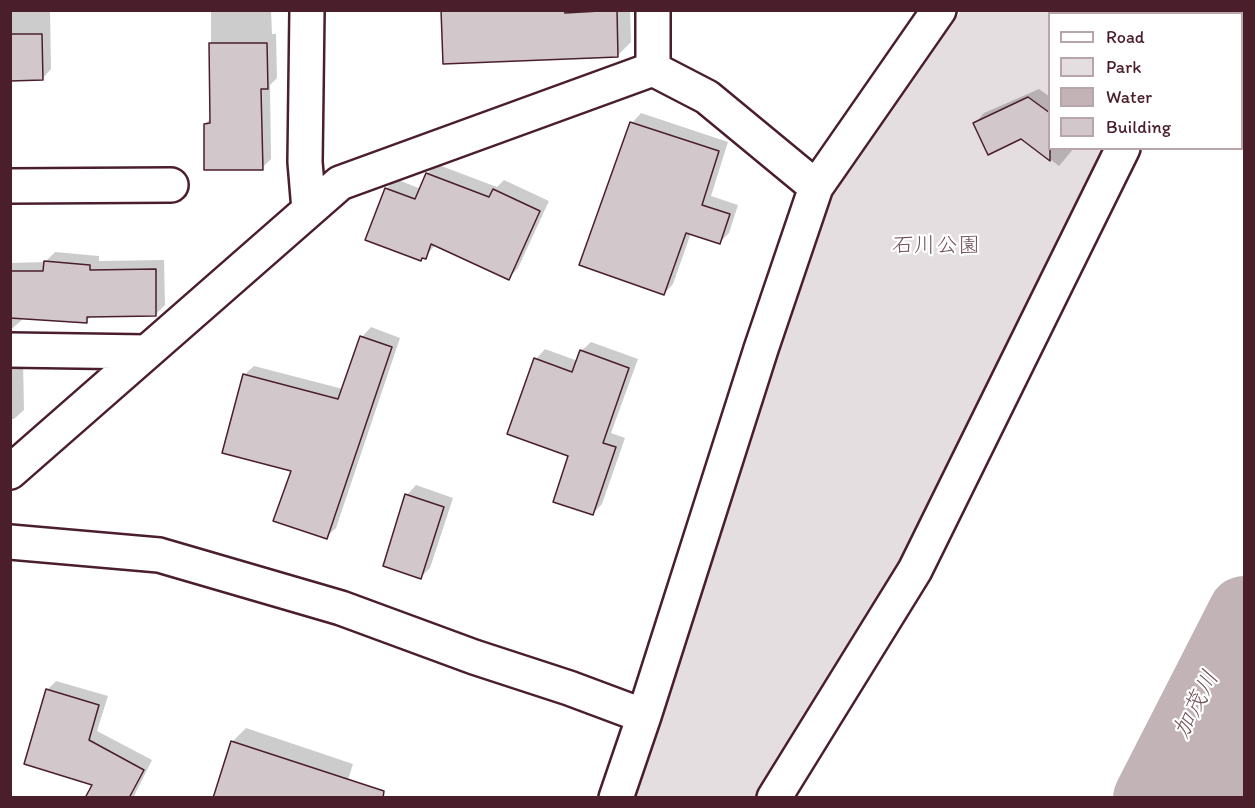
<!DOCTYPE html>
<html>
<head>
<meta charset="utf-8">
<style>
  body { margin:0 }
  #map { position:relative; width:1255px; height:808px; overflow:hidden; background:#fff; font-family:Itim,sans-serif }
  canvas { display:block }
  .frame { position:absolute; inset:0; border:12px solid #4a1f2b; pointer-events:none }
  .legend { position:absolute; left:1048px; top:12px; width:195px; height:138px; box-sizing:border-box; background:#fff; border:2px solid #b7a5aa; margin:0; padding:8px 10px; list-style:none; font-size:18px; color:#4a1f2b }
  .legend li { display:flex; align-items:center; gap:12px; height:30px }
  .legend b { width:30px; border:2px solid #b7a5aa }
</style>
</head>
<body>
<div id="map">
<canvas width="1255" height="808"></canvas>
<div class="frame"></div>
<ul class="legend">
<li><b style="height:8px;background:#fff"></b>Road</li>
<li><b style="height:16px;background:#e5dee0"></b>Park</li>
<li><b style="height:16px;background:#c1b3b6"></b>Water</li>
<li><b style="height:16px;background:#d2c7cb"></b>Building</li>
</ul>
</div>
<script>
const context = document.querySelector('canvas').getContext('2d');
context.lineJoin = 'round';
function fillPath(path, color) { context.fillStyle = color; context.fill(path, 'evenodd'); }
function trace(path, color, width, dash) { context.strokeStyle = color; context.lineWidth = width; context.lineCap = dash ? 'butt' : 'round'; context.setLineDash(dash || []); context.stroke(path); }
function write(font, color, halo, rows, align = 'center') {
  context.font = font + ' Itim,"Klee One",sans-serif'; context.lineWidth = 4.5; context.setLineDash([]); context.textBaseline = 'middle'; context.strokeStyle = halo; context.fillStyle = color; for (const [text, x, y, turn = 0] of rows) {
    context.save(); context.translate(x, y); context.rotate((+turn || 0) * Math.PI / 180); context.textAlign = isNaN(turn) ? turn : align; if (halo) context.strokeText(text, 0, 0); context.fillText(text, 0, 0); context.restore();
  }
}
fillPath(new Path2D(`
  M 961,11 L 1184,11 L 1182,14 L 1050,14 L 1050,148 L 1114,149 L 904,565 L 768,797 L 625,798 L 830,196 Z`), '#e5dee0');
const water = new Path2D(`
  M 1244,665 L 1244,797 L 1173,797 Z`);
fillPath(water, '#c1b3b6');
trace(water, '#91787e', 1.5);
fillPath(new Path2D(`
  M 10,10 L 50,10 L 51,69 L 42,79 L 10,79 Z
  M 211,10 L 271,10 L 272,34 L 276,34 L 277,78 L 270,85 L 271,159 L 262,168 L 205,124 L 211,118 Z
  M 442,10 L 630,10 L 631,42 L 618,55 Z
  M 1039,89 L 1050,97 L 1050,148 L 1074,148 L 1059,166 L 1021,137 L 975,123 L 984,113 Z
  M 641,113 L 728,142 L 711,196 L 738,205 L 729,233 L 720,242 L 691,233 L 673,284 L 664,294 L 581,264 L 632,123 Z
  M 436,164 L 497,187 L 504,180 L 549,201 L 518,268 L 509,278 L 436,244 L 425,257 L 386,189 L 396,179 L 421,189 L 427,174 Z
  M 55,252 L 99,256 L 99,261 L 164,260 L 165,305 L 156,314 L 93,315 L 86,321 L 22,317 L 22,320 L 10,330 L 10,263 L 45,262 Z
  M 371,327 L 400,338 L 336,528 L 326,537 L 244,375 L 254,366 L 343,389 L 362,337 Z
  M 591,342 L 638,359 L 611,433 L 625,438 L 602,504 L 593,513 L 570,455 L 509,433 L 536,359 L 545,349 L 578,361 L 581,351 Z
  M 10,357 L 23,360 L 24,410 L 14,419 L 10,419 Z
  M 416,485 L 453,498 L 430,568 L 421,577 L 407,495 Z
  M 56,681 L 108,696 L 97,731 L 152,760 L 133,798 L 87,798 L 94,784 L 47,690 Z
  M 246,728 L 353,764 L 342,798 L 232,742 Z`), '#0003');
trace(new Path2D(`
  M 1149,798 L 1244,612`), '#c1b3b6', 72);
const building = new Path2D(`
  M 441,10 L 564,10 L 565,13 L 617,10 L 618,57 L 443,64 Z
  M 10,34 L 42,34 L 43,80 L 10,81 Z
  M 209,43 L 267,43 L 268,89 L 261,89 L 263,170 L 204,170 L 204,124 L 210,123 Z
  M 1028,97 L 1050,113 L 1050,161 L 1021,139 L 988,155 L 973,123 Z
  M 630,122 L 719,151 L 702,205 L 730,214 L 720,244 L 686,233 L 664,295 L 579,265 Z
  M 426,173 L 489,197 L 493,189 L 540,211 L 509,280 L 431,244 L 426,259 L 422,258 L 421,261 L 365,240 L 385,188 L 415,199 Z
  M 44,261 L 90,265 L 90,270 L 156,269 L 156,316 L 87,317 L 87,323 L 10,318 L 10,271 L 43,271 Z
  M 360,336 L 392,347 L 327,539 L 273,521 L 291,471 L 222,453 L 243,374 L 338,399 Z
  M 580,350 L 629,368 L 603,443 L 616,447 L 593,515 L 553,502 L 568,456 L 507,434 L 534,358 L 572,372 Z
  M 405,494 L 444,507 L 421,579 L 383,566 Z
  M 46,689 L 99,705 L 89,740 L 144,770 L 129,798 L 85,798 L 92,785 L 24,764 Z
  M 231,741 L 384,791 L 383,798 L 213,798 Z`);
fillPath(building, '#d2c7cb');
trace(building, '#4a1f2b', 1.5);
const minor = new Path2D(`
  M 307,10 L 305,162 L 309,210
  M 653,10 L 653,69
  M 1189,14 L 1191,10
  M 10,186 L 171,185
  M 10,350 L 147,352
  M 10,472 L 340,183 L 653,69 L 707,97 L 816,187
  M 10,542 L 159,555 L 341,608 L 474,657 L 569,688 L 644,716
  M 616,798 L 644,716 L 761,349 L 816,187 L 939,10
  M 774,798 L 915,570 L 1123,148`);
trace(minor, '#4a1f2b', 38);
trace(minor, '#fff', 33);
write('22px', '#714f58', '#fff', [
  ["石川公園",936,246]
]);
write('italic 24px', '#74535c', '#fff', [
  ["加茂川",1197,705,-63]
]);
</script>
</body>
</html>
